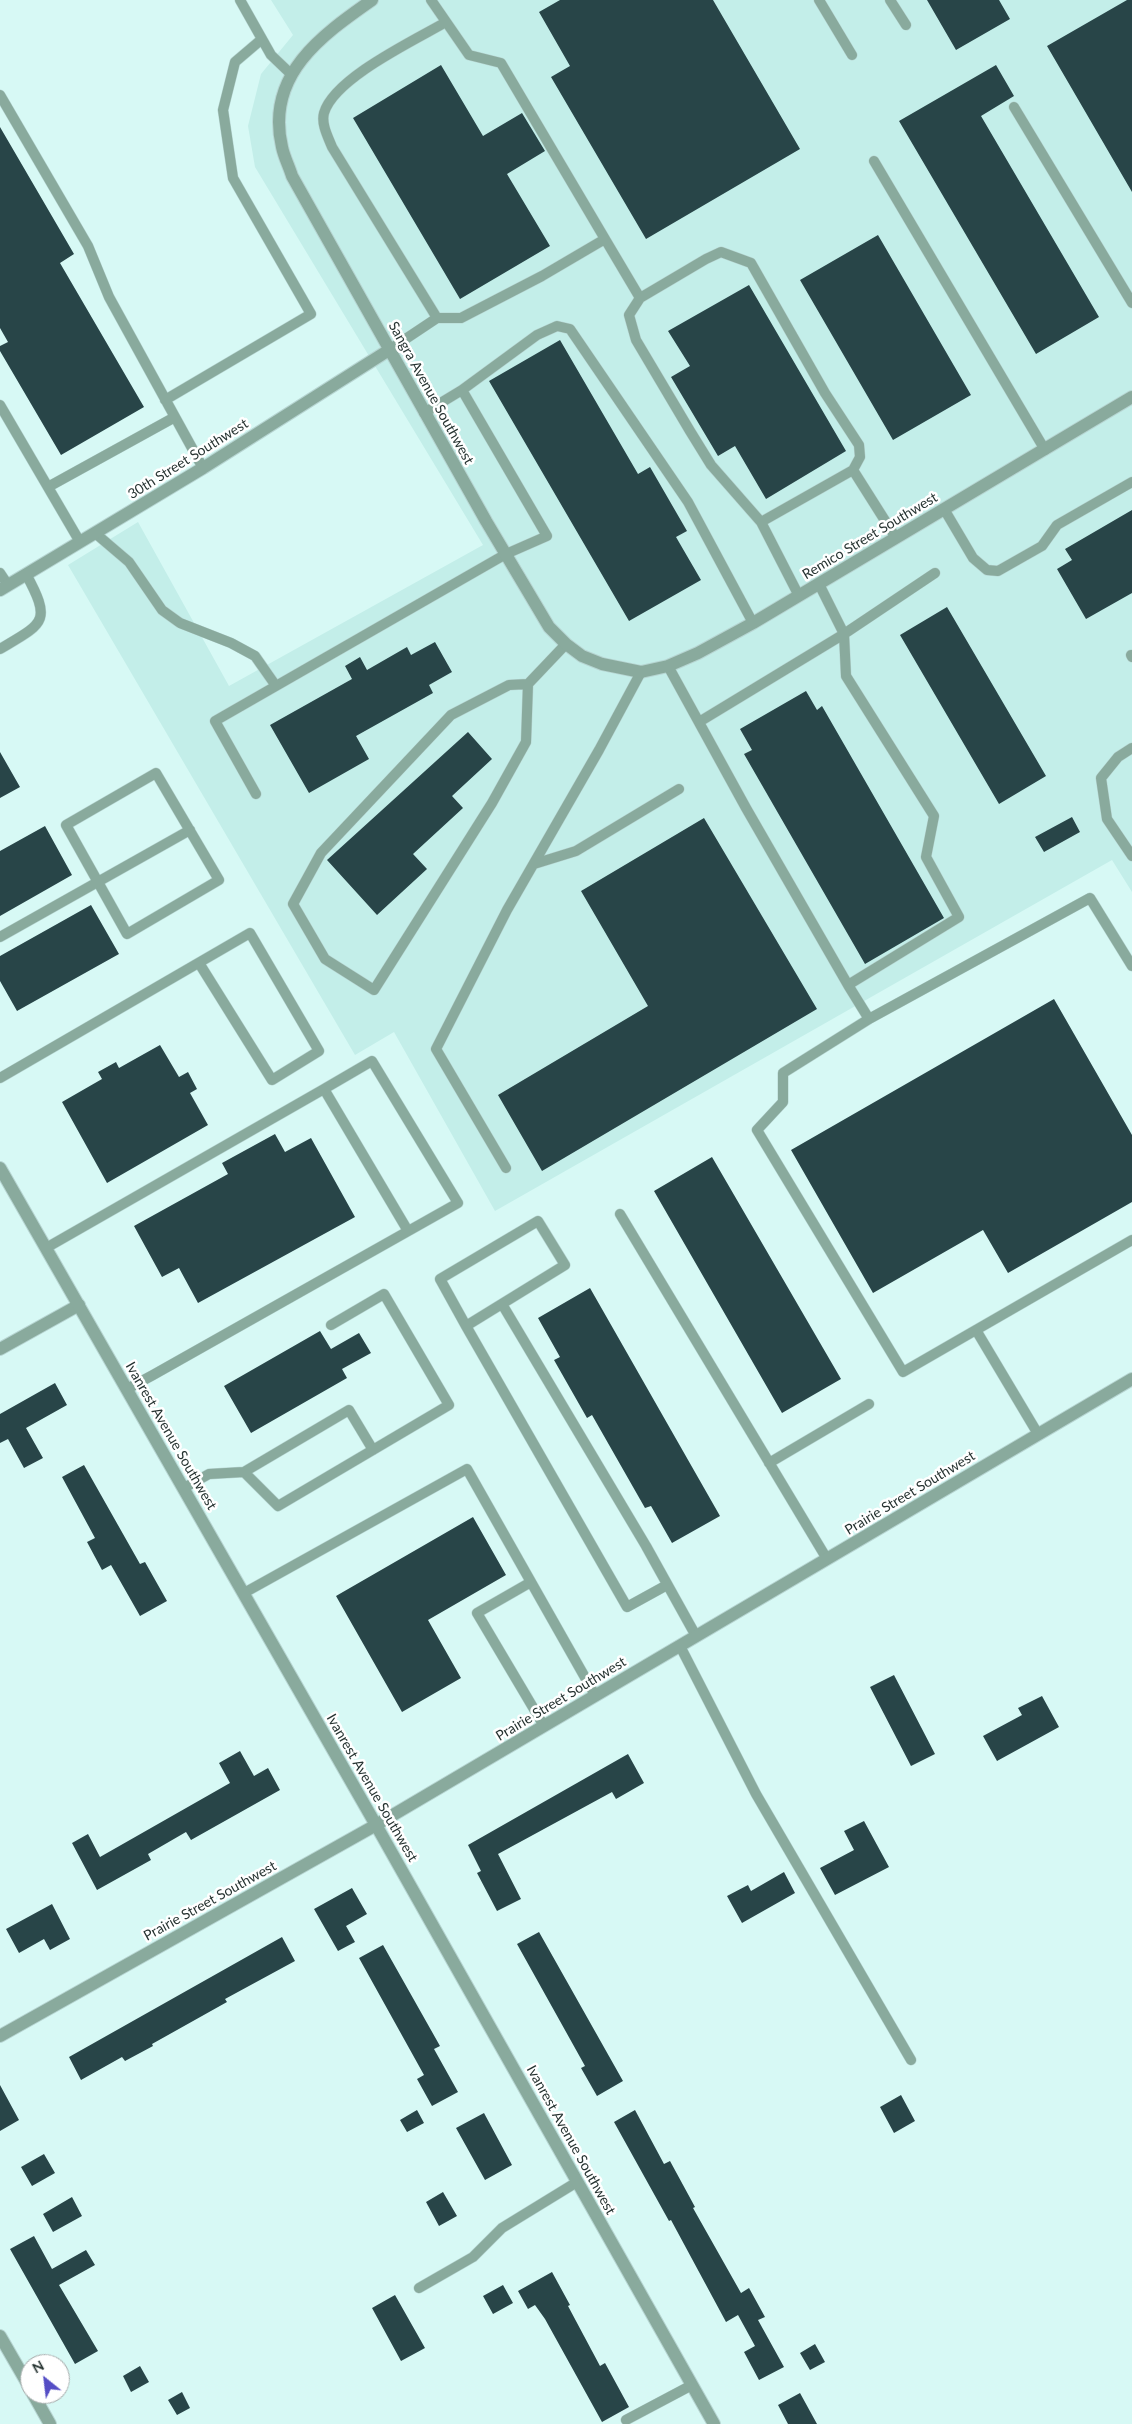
<!DOCTYPE html>
<html>
<head>
<meta charset="utf-8">
<style>
  body { margin:0 }
  #map { position:relative; width:1132px; height:2424px; overflow:hidden; background:#d7f9f5; font-family:Lato,sans-serif }
  canvas { display:block }
  .north { position:absolute; left:20px; top:2354px; width:50px; height:50px; box-sizing:border-box; background:#fff; border:1px solid #a8adad; border-radius:50%; rotate:331deg; font-size:14px; font-weight:700; line-height:20px; text-align:center; color:#263331 }
  .north::after { content:''; display:block; margin:auto; width:18px; height:22px; background:#554ec5; clip-path:polygon(50% 0,100% 100%,50% 72%,0 100%) }
</style>
</head>
<body>
<div id="map">
<canvas width="1132" height="2424"></canvas>
<div class="north">N</div>
</div>
<script>
const context = document.querySelector('canvas').getContext('2d');
context.lineJoin = 'round';
function fillPath(path, color) { context.fillStyle = color; context.fill(path, 'evenodd'); }
function trace(path, color, width, dash) { context.strokeStyle = color; context.lineWidth = width; context.lineCap = dash ? 'butt' : 'round'; context.setLineDash(dash || []); context.stroke(path); }
function write(font, color, halo, rows, align = 'center') {
  context.font = font + ' Lato,sans-serif'; context.lineWidth = 5; context.setLineDash([]); context.textBaseline = 'middle'; context.strokeStyle = halo; context.fillStyle = color; for (const [text, x, y, turn = 0] of rows) {
    context.save(); context.translate(x, y); context.rotate((+turn || 0) * Math.PI / 180); context.textAlign = isNaN(turn) ? turn : align; if (halo) context.strokeText(text, 0, 0); context.fillText(text, 0, 0); context.restore();
  }
}
fillPath(new Path2D(`
  M 271,0 L 1132,0 L 1132,892 L 1112,860 L 495,1211 L 394,1032 L 355,1055 L 68,565 L 138,522 L 229,686 L 483,545 L 255,167 L 248,126 L 261,74 L 293,35 Z`), '#c3eee9');
fillPath(new Path2D(`
  M 560,0 L 713,0 L 800,149 L 646,239 L 551,77 L 570,66 L 539,12 Z
  M 927,0 L 999,0 L 1010,19 L 956,50 Z
  M 1127,0 L 1132,0 L 1132,192 L 1047,46 Z
  M 441,65 L 483,136 L 522,113 L 545,151 L 507,174 L 550,246 L 460,299 L 353,118 Z
  M 996,65 L 1014,96 L 981,116 L 1099,317 L 1036,354 L 899,121 Z
  M 0,127 L 74,254 L 60,263 L 144,407 L 61,455 L 0,351 L 0,346 L 8,342 L 0,328 Z
  M 878,235 L 971,395 L 893,440 L 800,280 Z
  M 749,285 L 846,451 L 766,499 L 735,446 L 718,456 L 671,377 L 690,366 L 668,331 Z
  M 560,340 L 638,474 L 650,467 L 687,531 L 676,537 L 701,580 L 629,621 L 489,381 Z
  M 1132,510 L 1132,593 L 1086,619 L 1057,569 L 1072,560 L 1065,549 Z
  M 947,607 L 1046,776 L 999,804 L 900,635 Z
  M 435,642 L 452,672 L 429,685 L 433,693 L 356,736 L 369,759 L 309,793 L 270,725 L 352,679 L 345,666 L 360,657 L 367,670 L 407,647 L 411,655 Z
  M 806,691 L 817,710 L 822,706 L 944,918 L 865,964 L 744,754 L 752,750 L 740,729 Z
  M 468,732 L 492,759 L 452,796 L 463,808 L 413,854 L 427,869 L 377,915 L 327,860 Z
  M 0,752 L 20,787 L 0,798 Z
  M 1072,817 L 1080,832 L 1044,852 L 1035,837 Z
  M 704,818 L 817,1009 L 542,1171 L 498,1095 L 648,1006 L 581,891 Z
  M 45,826 L 72,875 L 0,916 L 0,851 Z
  M 91,905 L 119,954 L 17,1011 L 0,981 L 0,956 Z
  M 1054,999 L 1132,1135 L 1132,1202 L 1008,1273 L 983,1230 L 873,1293 L 791,1150 Z
  M 160,1045 L 179,1077 L 188,1072 L 197,1089 L 190,1093 L 208,1125 L 107,1183 L 62,1102 L 102,1079 L 98,1072 L 116,1062 L 119,1068 Z
  M 275,1134 L 285,1152 L 311,1138 L 355,1217 L 198,1303 L 179,1268 L 162,1277 L 134,1226 L 228,1174 L 222,1163 Z
  M 712,1157 L 841,1379 L 782,1413 L 654,1191 Z
  M 590,1288 L 720,1516 L 672,1543 L 651,1506 L 645,1508 L 592,1415 L 587,1418 L 554,1360 L 560,1357 L 538,1318 Z
  M 320,1331 L 331,1349 L 359,1333 L 371,1353 L 342,1369 L 347,1378 L 251,1433 L 224,1386 Z
  M 55,1383 L 67,1405 L 26,1428 L 43,1458 L 24,1468 L 8,1439 L 0,1443 L 0,1414 Z
  M 84,1465 L 140,1564 L 145,1562 L 167,1601 L 140,1616 L 111,1565 L 102,1570 L 87,1542 L 95,1538 L 62,1477 Z
  M 473,1517 L 506,1575 L 428,1620 L 461,1678 L 402,1712 L 336,1596 Z
  M 894,1675 L 935,1754 L 911,1766 L 870,1687 Z
  M 1042,1696 L 1059,1727 L 997,1761 L 983,1736 L 1022,1715 L 1018,1708 Z
  M 240,1751 L 254,1776 L 268,1768 L 280,1790 L 191,1840 L 186,1832 L 148,1854 L 151,1860 L 97,1890 L 72,1843 L 88,1834 L 100,1857 L 230,1783 L 219,1763 Z
  M 628,1754 L 644,1783 L 616,1799 L 612,1792 L 498,1854 L 521,1899 L 497,1911 L 477,1873 L 481,1871 L 468,1845 Z
  M 864,1821 L 889,1867 L 835,1895 L 820,1868 L 854,1850 L 844,1831 Z
  M 784,1872 L 795,1893 L 742,1923 L 727,1896 L 748,1885 L 751,1891 Z
  M 352,1888 L 367,1914 L 346,1926 L 355,1942 L 338,1951 L 314,1909 Z
  M 52,1904 L 70,1939 L 50,1950 L 44,1939 L 19,1953 L 6,1929 Z
  M 539,1932 L 623,2081 L 597,2096 L 581,2068 L 585,2066 L 517,1944 Z
  M 282,1937 L 295,1961 L 225,1999 L 227,2002 L 152,2044 L 153,2046 L 125,2061 L 122,2057 L 81,2080 L 69,2057 Z
  M 383,1945 L 440,2046 L 434,2049 L 458,2092 L 432,2106 L 417,2079 L 424,2075 L 359,1958 Z
  M 0,2085 L 19,2120 L 0,2131 Z
  M 901,2095 L 915,2121 L 894,2133 L 880,2107 Z
  M 417,2110 L 424,2123 L 407,2132 L 400,2120 Z
  M 635,2110 L 664,2164 L 670,2161 L 695,2207 L 693,2208 L 741,2293 L 749,2288 L 765,2317 L 758,2320 L 784,2367 L 759,2380 L 744,2352 L 755,2346 L 738,2315 L 726,2322 L 671,2220 L 669,2221 L 614,2122 Z
  M 484,2113 L 512,2165 L 485,2180 L 456,2128 Z
  M 44,2154 L 55,2173 L 32,2186 L 21,2167 Z
  M 443,2192 L 457,2216 L 439,2226 L 426,2202 Z
  M 72,2197 L 82,2216 L 53,2232 L 43,2214 Z
  M 34,2236 L 52,2269 L 86,2250 L 95,2265 L 59,2285 L 98,2351 L 75,2364 L 10,2249 Z
  M 552,2272 L 570,2305 L 568,2306 L 600,2366 L 605,2363 L 629,2407 L 602,2422 L 545,2319 L 535,2305 L 528,2309 L 518,2291 Z
  M 503,2285 L 513,2303 L 493,2314 L 483,2296 Z
  M 395,2295 L 425,2348 L 401,2361 L 372,2308 Z
  M 815,2344 L 825,2362 L 810,2370 L 800,2353 Z
  M 140,2366 L 149,2382 L 131,2392 L 123,2376 Z
  M 182,2392 L 190,2408 L 177,2415 L 168,2400 Z
  M 800,2393 L 817,2424 L 788,2424 L 778,2405 Z`), '#284548');
const service = new Path2D(`
  M 240,0 L 271,55 L 291,74
  M 819,0 L 852,55
  M 890,0 L 906,25
  M 0,95 L 88,246 L 109,297 L 203,468
  M 1014,107 L 1132,303
  M 874,161 L 1045,450
  M 605,239 L 640,298
  M 437,318 L 332,147 C 328,137 321,124 324,113 C 334,78 415,40 446,22
  M 389,350 L 437,318 L 461,318 L 542,276 L 605,239 L 501,63 L 469,55 L 431,0
  M 462,390 L 537,335 L 557,326 L 570,329 L 688,502 L 753,623
  M 165,400 L 311,314 L 233,178 L 223,110 L 235,62 L 262,39
  M 0,405 L 80,542
  M 48,487 L 175,417
  M 944,509 L 973,558 L 987,570 L 998,571 L 1042,546 L 1057,525 L 1132,482
  M 761,522 L 711,465 L 690,431 L 636,340 L 629,315 L 640,298 L 706,259 L 721,252 L 751,263 L 825,393 L 859,445 L 860,457 L 853,470
  M 95,533 L 129,562 L 162,610 L 180,623 L 231,643 L 255,656 L 276,686
  M 0,573 L 8,585
  M 799,596 L 761,522 L 853,470 L 896,538
  M 0,649 C 44,623 52,622 26,574
  M 1131,655 L 1132,657
  M 668,666 L 746,808 L 848,985 L 959,917 L 926,857 L 934,816 L 846,676 L 844,634 L 819,584
  M 528,684 L 509,685 L 451,715 L 321,853 L 293,904 L 325,959 L 374,990 L 492,803 L 526,742 L 528,684 L 566,644
  M 699,722 L 844,634 L 935,573
  M 1132,748 L 1118,757 L 1101,778 L 1107,819 L 1132,856
  M 156,773 L 219,880 L 127,934 L 66,825 Z
  M 256,794 L 215,721 L 506,554 L 547,536 L 462,390 L 424,413
  M 534,864 L 576,851 L 679,789
  M 0,937 L 190,830
  M 848,985 L 869,1019 L 1090,898 L 1132,966
  M 869,1019 L 783,1073 L 783,1102 L 757,1130 L 903,1372 L 1132,1240
  M 0,1078 L 250,933 L 319,1051 L 272,1080 L 199,963
  M 506,1168 L 436,1049 L 507,910 L 599,750 L 641,672
  M 620,1214 L 827,1559
  M 46,1248 L 324,1089
  M 502,1304 L 646,1546 L 696,1636
  M 466,1326 L 565,1265 L 538,1221 L 440,1279 L 466,1326 L 627,1607 L 667,1585
  M 976,1330 L 1038,1434
  M 127,1389 L 153,1375 L 458,1203 L 372,1061 L 324,1089 L 408,1231
  M 769,1463 L 869,1404
  M 244,1472 L 349,1410 L 373,1450
  M 184,1488 L 209,1474 L 244,1472 L 278,1506 L 449,1405 L 384,1294 L 331,1325
  M 531,1582 L 477,1613 L 544,1726
  M 244,1593 L 467,1469 L 595,1695
  M 680,1646 L 756,1794 L 911,2060
  M 419,2288 L 473,2257 L 502,2228 L 577,2182
  M 626,2420 L 692,2385`);
const minor = new Path2D(`
  M 372,0 C 322,35 265,75 282,147 C 284,157 289,166 292,176 L 486,521 L 549,627 L 566,644 L 582,656 L 602,664 L 641,672 L 668,666 L 698,653 L 753,623 L 1132,397
  M 0,590 L 203,468 L 389,350
  M 0,1349 L 79,1305
  M 0,2336 L 30,2388
  M 33,2394 L 50,2424`);
const tertiary = new Path2D(`
  M 0,1168 L 376,1825 L 714,2424
  M 0,2036 L 376,1825 L 1132,1379`);
trace(service, '#b7d5d2', 11);
trace(minor, '#b7d5d2', 14);
trace(tertiary, '#b7d5d2', 14);
trace(service, '#89aa9d', 10);
trace(minor, '#89aa9d', 12);
trace(tertiary, '#89aa9d', 12);
write('14px', '#263331', '#fff', [
  ["Sangra Avenue Southwest",431,393,61],
  ["30th Street Southwest",188,459,-32],
  ["Remico Street Southwest",870,536,-31],
  ["Ivanrest Avenue Southwest",171,1436,60],
  ["Prairie Street Southwest",910,1493,-31],
  ["Prairie Street Southwest",561,1699,-31],
  ["Ivanrest Avenue Southwest",372,1788,60],
  ["Prairie Street Southwest",210,1901,-29],
  ["Ivanrest Avenue Southwest",571,2140,61]
]);
</script>
</body>
</html>
